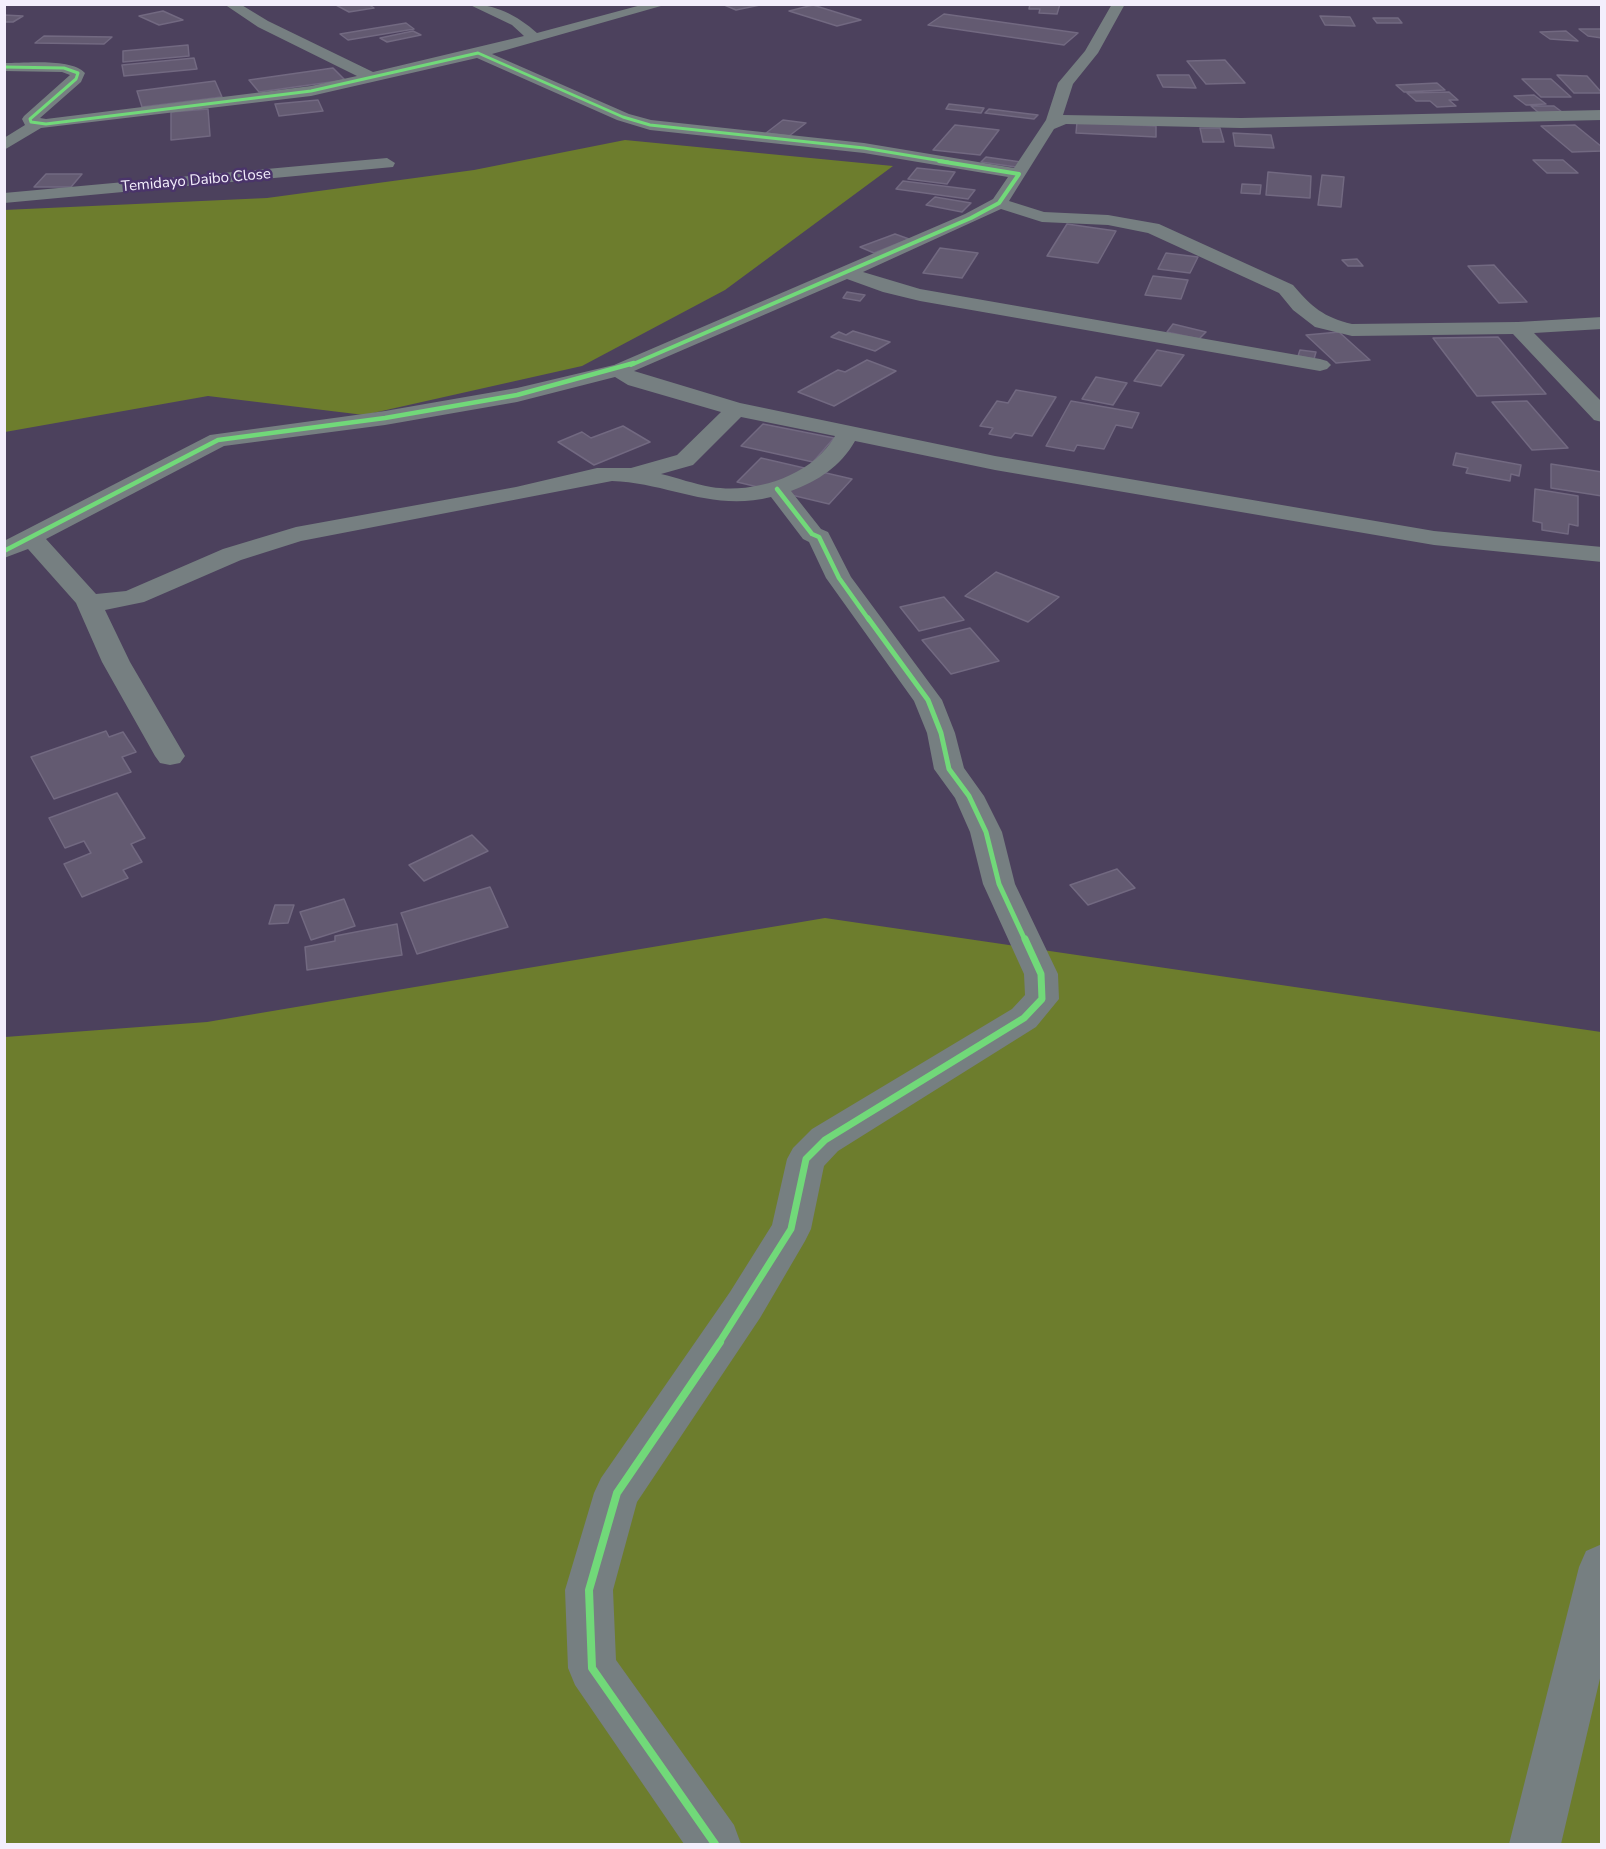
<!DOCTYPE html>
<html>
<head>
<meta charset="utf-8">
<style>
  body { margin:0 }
  #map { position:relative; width:1606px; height:1849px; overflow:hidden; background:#4c415d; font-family:"Nunito Sans",sans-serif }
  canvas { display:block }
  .frame { position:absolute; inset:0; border:6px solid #f3eefc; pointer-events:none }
</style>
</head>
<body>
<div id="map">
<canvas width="1606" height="1849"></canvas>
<div class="frame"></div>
</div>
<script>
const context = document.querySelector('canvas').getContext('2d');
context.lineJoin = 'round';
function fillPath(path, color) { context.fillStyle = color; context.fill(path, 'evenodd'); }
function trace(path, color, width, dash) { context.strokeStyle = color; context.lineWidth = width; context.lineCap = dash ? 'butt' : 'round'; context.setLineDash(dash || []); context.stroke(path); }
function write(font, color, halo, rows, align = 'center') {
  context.font = font + ' "Nunito Sans",sans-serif'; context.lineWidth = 5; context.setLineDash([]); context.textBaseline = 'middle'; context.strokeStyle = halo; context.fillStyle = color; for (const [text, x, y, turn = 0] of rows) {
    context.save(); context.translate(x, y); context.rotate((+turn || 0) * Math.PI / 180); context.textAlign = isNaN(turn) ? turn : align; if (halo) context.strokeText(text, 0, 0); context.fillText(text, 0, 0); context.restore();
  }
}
fillPath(new Path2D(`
  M 625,140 L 893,166 L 725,290 L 582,366 L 364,415 L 208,396 L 5,432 L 4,210 L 267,198 L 474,170 Z
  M 825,918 L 1601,1032 L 1601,1844 L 5,1844 L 5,1037 L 207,1022 Z`), '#6d7d2d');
const building = new Path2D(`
  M 368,4 L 374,8 L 349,12 L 336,5 Z
  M 722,4 L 760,4 L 760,5 L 736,10 Z
  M 1030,4 L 1060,4 L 1057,14 L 1039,13 L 1040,9 L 1029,9 Z
  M 813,5 L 861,20 L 837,26 L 789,11 Z
  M 163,11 L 183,20 L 159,25 L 139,16 Z
  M 944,14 L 1078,33 L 1064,45 L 928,25 Z
  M 4,15 L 23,16 L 13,22 L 4,22 Z
  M 1320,16 L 1350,17 L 1355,26 L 1325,25 Z
  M 1373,18 L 1398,18 L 1402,23 L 1377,23 Z
  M 406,23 L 414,29 L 348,40 L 340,34 Z
  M 1579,29 L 1602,29 L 1602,38 L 1588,36 Z
  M 413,31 L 421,35 L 387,42 L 380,38 Z
  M 1566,31 L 1578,41 L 1550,39 L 1540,32 Z
  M 44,36 L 112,37 L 104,44 L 35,43 Z
  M 188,45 L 189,56 L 123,62 L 123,51 Z
  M 194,58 L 197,69 L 124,76 L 122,65 Z
  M 1225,60 L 1245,83 L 1206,84 L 1187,61 Z
  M 333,68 L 345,80 L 259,92 L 249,80 Z
  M 1157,75 L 1189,75 L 1196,88 L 1163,87 Z
  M 1557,75 L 1587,76 L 1602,93 L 1574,93 Z
  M 1522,79 L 1551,79 L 1571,97 L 1541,97 Z
  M 215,81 L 222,97 L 142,107 L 137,91 Z
  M 1437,83 L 1445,90 L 1404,92 L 1396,85 Z
  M 1449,92 L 1458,100 L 1449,100 L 1456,106 L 1437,107 L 1430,101 L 1416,101 L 1407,93 Z
  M 1534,95 L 1546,104 L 1526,105 L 1514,96 Z
  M 318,100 L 323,111 L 279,116 L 275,104 Z
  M 949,104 L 984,108 L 981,113 L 946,109 Z
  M 1531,106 L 1554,106 L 1562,112 L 1539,113 Z
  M 208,109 L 210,136 L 171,140 L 171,112 Z
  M 989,109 L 1038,115 L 1034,119 L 985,113 Z
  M 783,120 L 806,123 L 789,136 L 766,133 Z
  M 1077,122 L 1156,126 L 1156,137 L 1076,133 Z
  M 955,125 L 999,130 L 980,155 L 933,150 Z
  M 1575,125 L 1602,147 L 1602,151 L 1572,152 L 1541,126 Z
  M 1200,128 L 1220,128 L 1224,142 L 1203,142 Z
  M 1233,133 L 1271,135 L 1274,148 L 1235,146 Z
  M 986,157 L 1021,162 L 1016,167 L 981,162 Z
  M 1533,160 L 1563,160 L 1578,173 L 1547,173 Z
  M 917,168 L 955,172 L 947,184 L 908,179 Z
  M 1268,172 L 1311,176 L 1310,198 L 1266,195 Z
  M 46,174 L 82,174 L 71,187 L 34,187 Z
  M 1322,175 L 1344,177 L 1341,207 L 1318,205 Z
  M 903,181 L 975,190 L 968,199 L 896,189 Z
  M 1242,184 L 1261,185 L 1260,194 L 1241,193 Z
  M 935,197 L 971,203 L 962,212 L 926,205 Z
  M 1067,224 L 1116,231 L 1098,263 L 1047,256 Z
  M 895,234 L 909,239 L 874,253 L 860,247 Z
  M 940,248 L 978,253 L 962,278 L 923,273 Z
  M 1166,253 L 1198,257 L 1190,273 L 1158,269 Z
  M 1357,259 L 1363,266 L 1348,266 L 1342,260 Z
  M 1494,265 L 1527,302 L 1499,303 L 1468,266 Z
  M 1153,276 L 1188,280 L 1181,299 L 1145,295 Z
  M 847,292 L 865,295 L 860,301 L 843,298 Z
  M 1173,324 L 1206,332 L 1199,339 L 1167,332 Z
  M 853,331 L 890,342 L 875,351 L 831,337 L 839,332 L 846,335 Z
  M 1339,332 L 1370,360 L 1336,363 L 1306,335 Z
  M 1498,337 L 1546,394 L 1477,396 L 1433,338 Z
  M 1157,350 L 1184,355 L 1161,386 L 1134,381 Z
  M 1300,350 L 1316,352 L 1314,359 L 1298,356 Z
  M 867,360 L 896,371 L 834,406 L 798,392 L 838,370 L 845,372 Z
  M 1096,377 L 1127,383 L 1113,405 L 1082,399 Z
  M 1016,390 L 1056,397 L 1032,436 L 1015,433 L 1011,438 L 989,434 L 993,428 L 980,426 L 997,401 L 1008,403 Z
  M 1071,401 L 1139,413 L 1132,428 L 1116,425 L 1104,449 L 1077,445 L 1074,451 L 1046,446 Z
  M 1527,401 L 1568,448 L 1532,450 L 1492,402 Z
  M 763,424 L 834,438 L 813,462 L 741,446 Z
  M 623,426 L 650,442 L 594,465 L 558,442 L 582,432 L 591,438 Z
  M 1456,453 L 1521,465 L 1519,476 L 1511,474 L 1510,481 L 1466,473 L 1468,468 L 1453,465 Z
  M 761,458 L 852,479 L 829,504 L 737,482 Z
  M 1551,464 L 1602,472 L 1602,496 L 1551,488 Z
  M 1535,489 L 1578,496 L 1578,526 L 1569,524 L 1568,534 L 1542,530 L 1542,523 L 1533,521 Z
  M 996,572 L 1059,597 L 1028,622 L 965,596 Z
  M 944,597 L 964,620 L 919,631 L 900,607 Z
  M 970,628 L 999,661 L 951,674 L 922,640 Z
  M 106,731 L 109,737 L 123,732 L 136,752 L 122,757 L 131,772 L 54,799 L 31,757 Z
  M 117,793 L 145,838 L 131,844 L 142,862 L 123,870 L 128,878 L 82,897 L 64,864 L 91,853 L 84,841 L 65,848 L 49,818 Z
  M 472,835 L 488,851 L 424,881 L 409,865 Z
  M 1117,869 L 1135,888 L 1088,905 L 1070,885 Z
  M 490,887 L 508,927 L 417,954 L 401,913 Z
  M 344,899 L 355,926 L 311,940 L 300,912 Z
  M 275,905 L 294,905 L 288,923 L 269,924 Z
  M 397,924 L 402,955 L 307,970 L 305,947 L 335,941 L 335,936 Z`);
fillPath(building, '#635a71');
trace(building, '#726981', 1.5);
fillPath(new Path2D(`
  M 224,4 L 240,4 L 268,21 L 373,72 L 524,36 L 512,25 L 468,4 C 495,4 517,15 537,33 L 645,4 L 668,4 L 492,54 L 629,114 L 651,120 L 864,143 L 1014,168 L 1046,120 L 1058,83 L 1085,51 L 1112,4 L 1125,4 L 1098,53 L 1073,84 L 1063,115 L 1241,118 L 1602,110 L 1602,120 L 1241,128 L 1066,124 L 1054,129 L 1009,201 L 1044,212 L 1108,215 L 1159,224 L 1293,285 C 1312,307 1323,317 1352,324 L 1518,322 L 1602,317 L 1602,329 L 1534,333 L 1602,402 L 1602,422 L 1594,420 L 1513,334 L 1352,336 L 1315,327 L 1293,310 L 1279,293 L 1148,233 L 1108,225 L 1042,222 L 1001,209 L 863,272 L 920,289 L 1320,359 L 1327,361 L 1331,365 L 1327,369 L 1320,371 L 920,301 L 883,292 L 847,279 L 634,371 L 740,403 L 995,456 L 1434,531 L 1602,547 L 1602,562 L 1434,545 L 995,470 L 855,441 C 841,466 818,481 791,491 L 821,529 L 828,532 L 851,577 L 942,700 L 955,733 L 964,768 L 984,796 L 1002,832 L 1015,884 L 1058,974 L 1059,999 L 1036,1027 L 838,1151 L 824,1166 L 811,1229 L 805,1241 L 760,1318 L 637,1502 L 613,1590 L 616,1660 L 734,1825 L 741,1844 L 684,1844 L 575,1685 L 568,1668 L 565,1590 L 594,1493 L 601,1478 L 730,1292 L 772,1225 L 787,1159 L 793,1148 L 812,1129 L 1012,1009 L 1025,995 L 1024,974 L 983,884 L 970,832 L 955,798 L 934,769 L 927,733 L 914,701 L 826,578 L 809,542 L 803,539 L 771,497 C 712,512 669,483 612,481 L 301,541 L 241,560 L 144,602 L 105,610 L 130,662 L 185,756 L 180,763 L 170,765 L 160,763 L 155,756 L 102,662 L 76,603 L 28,549 L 4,558 L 4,541 L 210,435 L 385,411 L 517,388 L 614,365 L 965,214 L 993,199 L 1008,177 L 864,153 L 650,130 L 617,120 L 477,58 L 311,96 L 41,128 L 4,150 L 4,138 L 25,125 L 22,119 L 24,116 L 70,75 L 62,72 L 4,71 L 4,63 C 25,63 72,58 85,73 L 81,82 L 40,118 L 46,119 L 311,86 L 357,76 L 258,27 ZM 615,377 L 628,385 L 721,412 L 677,455 L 631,468 L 597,468 L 516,487 L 296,527 L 223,549 L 126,591 L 96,594 L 46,539 L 224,446 L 385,425 L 517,402 ZM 741,417 L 835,436 C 812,476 755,494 711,487 C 694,484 678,478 661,474 L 693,465 Z
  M 387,158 L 395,163 L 393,167 L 4,203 L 4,193 Z
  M 1602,1544 L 1602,1670 L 1561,1844 L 1509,1844 L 1579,1567 L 1586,1551 Z`), '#767f81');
trace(new Path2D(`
  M 4,67 L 64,68 L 78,73 L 76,79 L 30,119 L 31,122 L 46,124 L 311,91 L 478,53 L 623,117 L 650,125 L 864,148 L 948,162`), '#71d979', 3);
trace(new Path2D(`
  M 631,365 L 971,218 L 999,203 L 1019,174 L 939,161`), '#71d979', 4);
trace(new Path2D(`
  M 777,489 L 812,534 L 819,537 L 839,578 L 869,620
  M 4,551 L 218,440 L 385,418 L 517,395 L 634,363`), '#71d979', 4.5);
trace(new Path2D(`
  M 868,618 L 928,700 L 941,733 L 949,769 L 969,796 L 986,832 L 999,884 L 1025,940`), '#71d979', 5);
trace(new Path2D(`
  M 719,1343 L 791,1229 L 806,1159 L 825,1140 L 1024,1018 L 1042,999 L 1041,974 L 1025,939`), '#71d979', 7);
trace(new Path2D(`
  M 715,1844 L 592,1668 L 589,1590 L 617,1493 L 720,1342`), '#71d979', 8);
write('15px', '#f3eefc', '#4a346a', [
  ["Temidayo Daibo Close",196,181,-5]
]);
</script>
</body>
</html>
